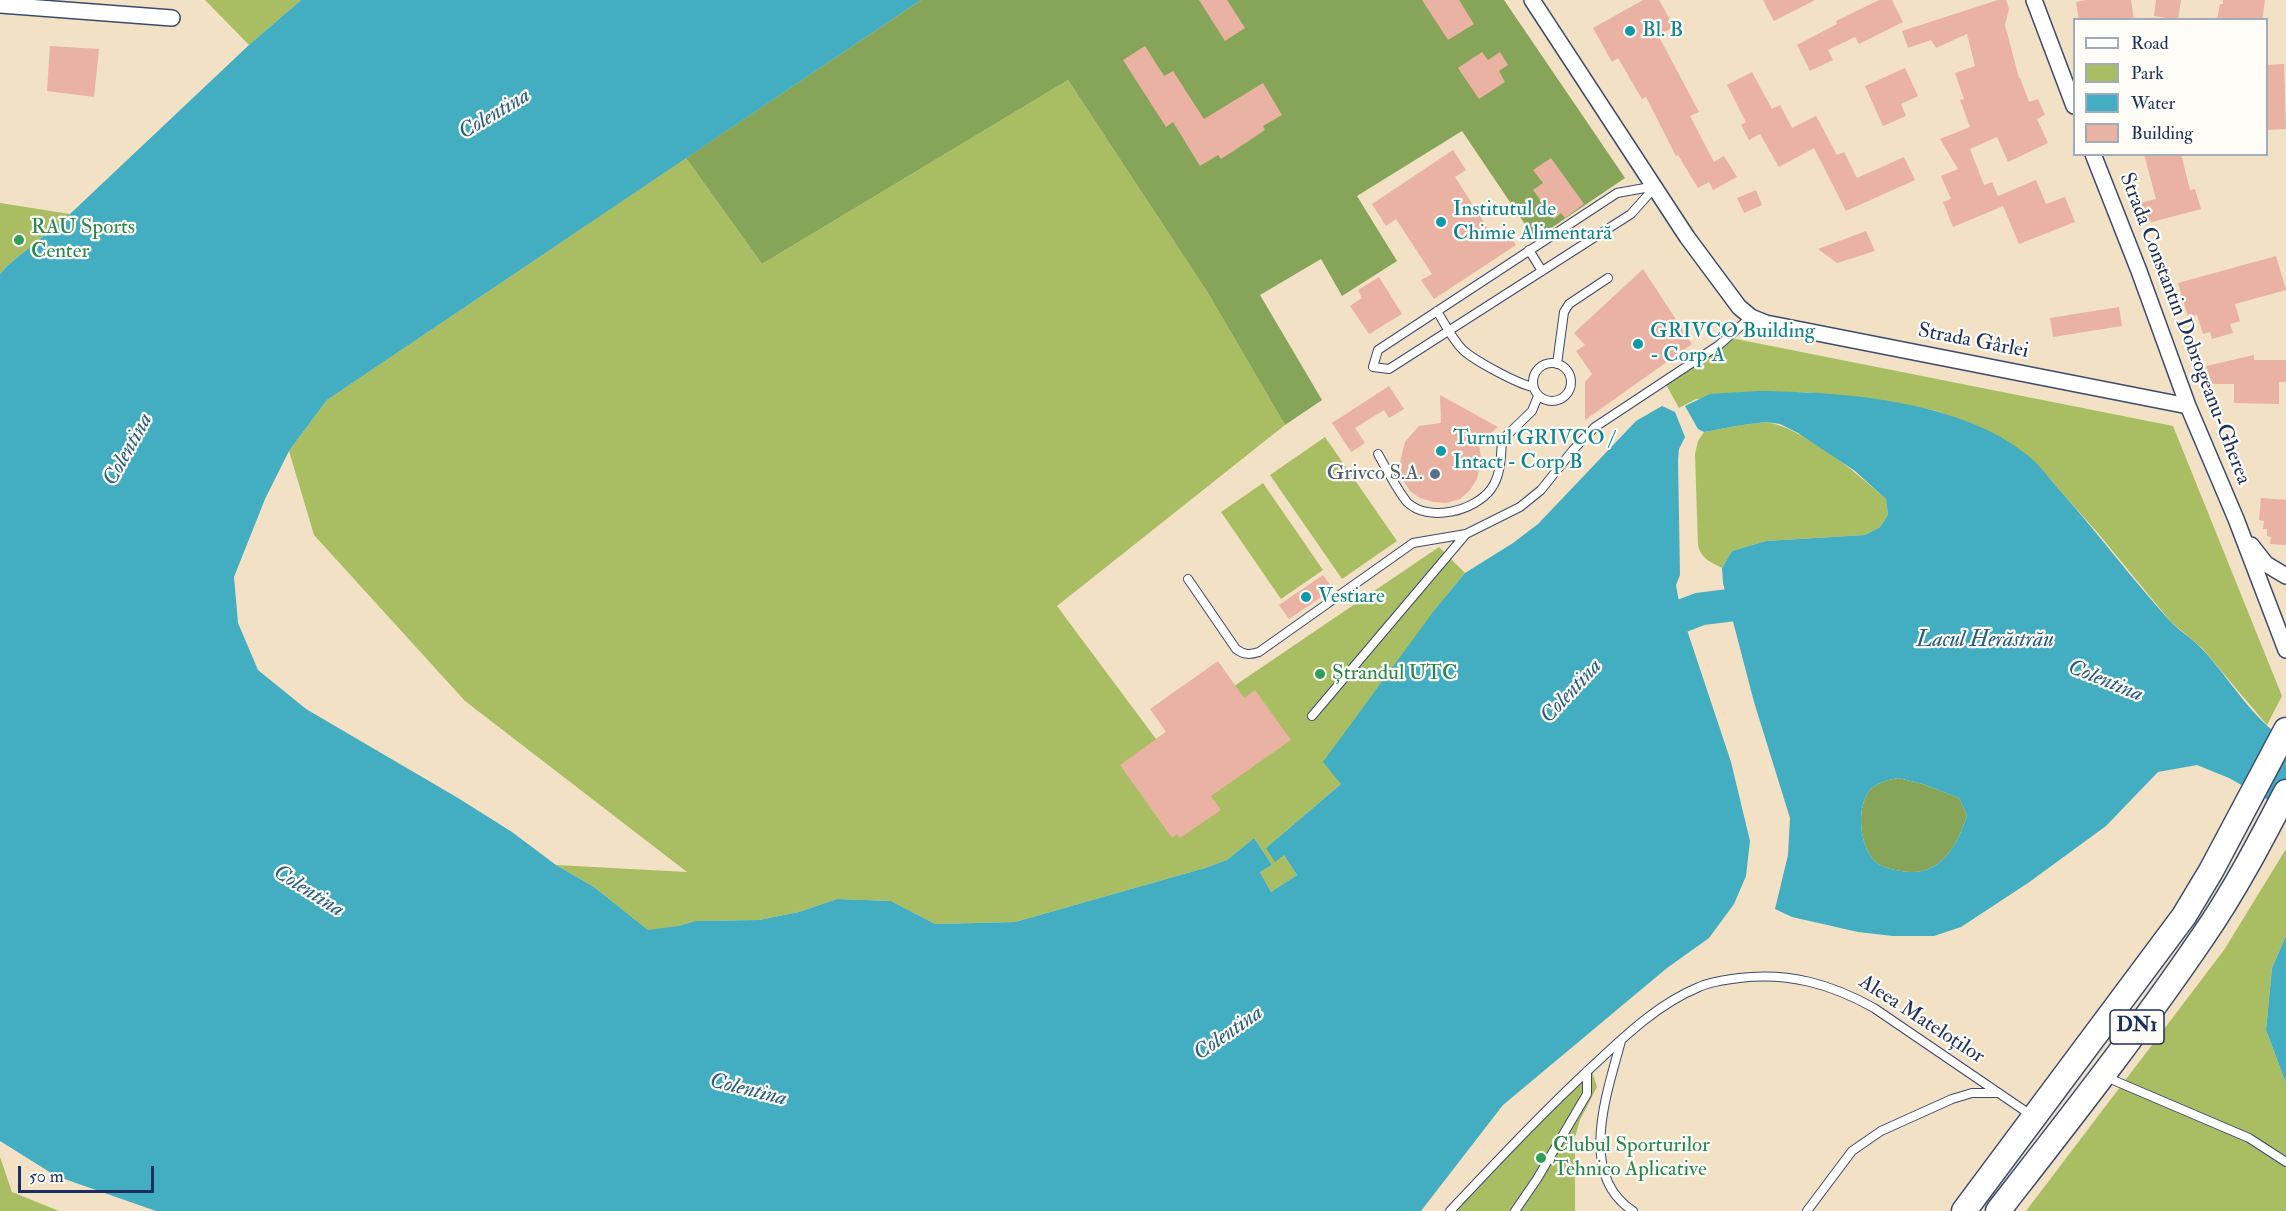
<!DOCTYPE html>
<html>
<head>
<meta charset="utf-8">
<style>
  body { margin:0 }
  #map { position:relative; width:2286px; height:1211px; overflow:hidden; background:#f2e1c4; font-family:"IM FELL Double Pica",serif }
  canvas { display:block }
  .legend { position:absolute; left:2073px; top:18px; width:195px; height:138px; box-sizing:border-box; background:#fdfcf7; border:2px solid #a3aaba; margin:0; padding:8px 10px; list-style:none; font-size:18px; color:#1b2f5e }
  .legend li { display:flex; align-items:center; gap:12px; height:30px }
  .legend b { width:30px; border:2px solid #a3aaba }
  .scale { position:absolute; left:18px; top:1166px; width:136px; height:27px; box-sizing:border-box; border:3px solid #1b2f5e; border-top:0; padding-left:8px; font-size:18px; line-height:21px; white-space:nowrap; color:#1b2f5e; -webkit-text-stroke:4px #fdfcf7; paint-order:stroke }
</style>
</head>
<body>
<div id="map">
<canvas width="2286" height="1211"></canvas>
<ul class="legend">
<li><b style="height:8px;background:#fff"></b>Road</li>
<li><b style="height:16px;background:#a9be63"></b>Park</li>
<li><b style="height:16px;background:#43adc2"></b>Water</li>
<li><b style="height:16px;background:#eab2a2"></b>Building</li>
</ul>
<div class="scale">50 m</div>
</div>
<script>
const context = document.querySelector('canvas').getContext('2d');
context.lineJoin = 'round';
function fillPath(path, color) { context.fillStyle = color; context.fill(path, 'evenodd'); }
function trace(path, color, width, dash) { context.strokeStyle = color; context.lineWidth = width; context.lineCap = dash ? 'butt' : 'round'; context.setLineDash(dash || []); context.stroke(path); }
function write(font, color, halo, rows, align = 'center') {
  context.font = font + ' "IM FELL Double Pica",serif'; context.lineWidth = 4.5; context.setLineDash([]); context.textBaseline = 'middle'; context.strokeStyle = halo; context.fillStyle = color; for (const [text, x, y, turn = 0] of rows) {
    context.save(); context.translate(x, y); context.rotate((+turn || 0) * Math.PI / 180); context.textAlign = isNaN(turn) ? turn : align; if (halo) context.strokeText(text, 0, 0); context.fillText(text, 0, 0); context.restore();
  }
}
fillPath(new Path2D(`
  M 205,0 L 301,0 L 249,45 Z
  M 1068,80 L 1208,293 L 1285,425 L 1057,606 L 1156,739 L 1439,547 L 1465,573 L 1436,608 L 1341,784 L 1266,848 L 1284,855 L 1297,875 L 1271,892 L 1260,872 L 1272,865 L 1254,838 L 1227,860 L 1205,868 L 1015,922 L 935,924 L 891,901 L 837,899 L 799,912 L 759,920 L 695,921 L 678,926 L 649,931 L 594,887 L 556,865 L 687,872 L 465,701 L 314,535 L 289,451 L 327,400 L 686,158 L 762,264 Z
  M 0,203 L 70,214 L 7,266 L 0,274 Z
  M 1736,339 L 2173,426 L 2282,696 L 2267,725 L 2202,648 L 2171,622 L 2097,532 L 2031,458 L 2005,441 L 1974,425 L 1937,411 L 1891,402 L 1806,392 L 1696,399 L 1679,408 L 1664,381 L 1725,341 Z
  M 1766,422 C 1802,427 1858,474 1886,499 L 1888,515 L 1880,527 L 1865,535 L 1766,541 L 1732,551 L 1722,568 C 1710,562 1702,559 1698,546 L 1695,454 L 1698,441 L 1704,432 L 1742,425 Z
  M 1325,437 L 1397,541 L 1342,579 L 1270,475 Z
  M 1263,483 L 1323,570 L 1281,599 L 1221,512 Z
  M 2286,849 L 2286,936 L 2272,968 L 2266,1030 L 2286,1083 L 2286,1211 L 2026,1211 L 2224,950 Z
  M 1592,1071 L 1597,1087 L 1580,1120 L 1575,1137 L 1575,1211 L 1456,1211 L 1574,1086 Z
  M 0,1157 L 12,1192 L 59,1211 L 0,1211 Z`), '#a9be63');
fillPath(new Path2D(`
  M 921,0 L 1504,0 L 1625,178 L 1535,239 L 1462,131 L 1357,196 L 1397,261 L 1342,296 L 1321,259 L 1260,295 L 1322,400 L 1285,425 L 1208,293 L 1068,80 L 762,264 L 686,158 Z
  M 1898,778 L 1923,784 L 1959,798 L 1967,815 C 1957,847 1940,878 1901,871 C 1890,869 1879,867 1872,858 C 1859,841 1856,803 1872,788 C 1879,782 1888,780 1898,778 Z`), '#86a559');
fillPath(new Path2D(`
  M 301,0 L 921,0 L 327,400 L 289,451 L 265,499 L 234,577 L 238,623 L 258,670 L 306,709 L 458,798 L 512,832 L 556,865 L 594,887 L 648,930 L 678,926 L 695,921 L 759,920 L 799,912 L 837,899 L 891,901 L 935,924 L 1015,922 L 1205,868 L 1227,860 L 1254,838 L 1272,865 L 1260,872 L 1271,892 L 1297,875 L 1284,855 L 1275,862 L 1266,848 L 1341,784 L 1323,762 L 1436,608 L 1465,573 L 1513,543 L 1538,524 L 1636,421 L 1662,406 L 1675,412 L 1685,437 L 1679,449 L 1678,460 L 1680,575 L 1676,585 L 1679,602 L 1684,603 L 1687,618 L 1684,621 L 1731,762 L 1750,841 L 1746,876 L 1734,904 L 1709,938 L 1667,968 L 1503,1105 L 1421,1211 L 156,1211 L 56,1176 L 0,1141 L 0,274 L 7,266 L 70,214 L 249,45 Z
  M 1758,391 C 1844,392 1963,400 2031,458 C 2043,469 2053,483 2064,495 C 2100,536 2133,580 2169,620 C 2179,631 2193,639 2203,650 C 2230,679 2252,719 2286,740 L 2286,810 L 2229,778 L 2197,765 L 2158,772 L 2106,826 L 2028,883 L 1961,927 L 1934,936 L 1893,936 L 1858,932 L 1792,917 L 1775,909 L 1788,855 L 1790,818 L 1754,702 L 1723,583 L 1722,568 L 1732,551 L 1766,541 L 1865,535 L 1880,527 L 1888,515 L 1886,499 L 1855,471 L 1798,433 L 1780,424 L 1766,422 L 1742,425 L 1704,432 L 1698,429 L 1685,406 L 1710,394 ZM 1898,778 L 1923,784 L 1959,798 L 1967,815 C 1957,847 1940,878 1901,871 C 1890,869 1879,867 1872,858 C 1859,841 1856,803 1872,788 C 1879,782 1888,780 1898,778 Z
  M 2286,936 L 2286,1083 L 2266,1030 L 2272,968 Z`), '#43adc2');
trace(new Path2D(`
  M 1645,630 L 1700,609 L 1772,600`), '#43adc2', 33);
fillPath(new Path2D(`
  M 1199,0 L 1227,0 L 1245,28 L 1225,41 Z
  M 1422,0 L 1459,0 L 1474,24 L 1448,40 Z
  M 1643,0 L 1659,0 L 1674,27 L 1658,35 L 1699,112 L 1690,116 L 1714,162 L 1724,156 L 1737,177 L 1713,190 L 1709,182 L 1698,188 L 1678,155 L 1676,156 L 1646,97 L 1642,99 L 1618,58 L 1612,62 L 1593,28 Z
  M 1763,0 L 1815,0 L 1774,21 Z
  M 1879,0 L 1892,0 L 1903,22 L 1859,44 L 1855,37 L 1828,50 L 1833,60 L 1810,71 L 1797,45 L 1837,24 L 1836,21 Z
  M 1998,0 L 2006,0 L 2009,9 L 2005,25 L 2019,78 L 2020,78 L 2029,102 L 2038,99 L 2045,115 L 2037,119 L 2048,143 L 2008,162 L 1997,137 L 1970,149 L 1984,185 L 1992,182 L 1998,196 L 2036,180 L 2046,204 L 2065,197 L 2075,222 L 2019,244 L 2003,206 L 1953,227 L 1943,202 L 1951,199 L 1941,176 L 1958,169 L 1940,139 L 1970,127 L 1960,100 L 1964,99 L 1955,73 L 1975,66 L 1967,34 L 1936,48 L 1931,40 L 1908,48 L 1902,31 Z
  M 2087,0 L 2131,0 L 2134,20 L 2079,20 L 2076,2 Z
  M 2156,0 L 2181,0 L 2178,20 L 2154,16 Z
  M 2223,0 L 2265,0 L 2262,20 L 2217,20 L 2220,4 L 2223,4 Z
  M 50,46 L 99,49 L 94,97 L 47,91 Z
  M 1145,46 L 1164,76 L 1173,71 L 1204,119 L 1263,83 L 1282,115 L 1263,126 L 1265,130 L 1235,150 L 1221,159 L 1218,155 L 1200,166 L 1173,122 L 1166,127 L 1123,60 Z
  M 1482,52 L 1488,60 L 1500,52 L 1508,65 L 1499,71 L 1505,82 L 1479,99 L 1458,68 Z
  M 2284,64 L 2286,129 L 2266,130 L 2266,65 Z
  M 1905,68 L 1918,96 L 1901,104 L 1906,116 L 1883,126 L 1865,86 Z
  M 1752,72 L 1772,109 L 1780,105 L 1792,128 L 1816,116 L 1837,155 L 1844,152 L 1857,178 L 1904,157 L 1915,180 L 1846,211 L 1814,148 L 1779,167 L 1760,134 L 1749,140 L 1741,125 L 1746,122 L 1727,85 Z
  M 1453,150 L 1466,170 L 1455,177 L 1492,235 L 1504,227 L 1516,245 L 1434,299 L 1421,280 L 1432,274 L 1396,219 L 1386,226 L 1372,204 Z
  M 2144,154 L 2181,154 L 2190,190 L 2195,189 L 2201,209 L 2152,222 L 2144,218 L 2139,203 L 2156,199 Z
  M 1551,158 L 1584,204 L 1565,218 L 1561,213 L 1554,219 L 1533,190 L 1543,183 L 1533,170 Z
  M 1756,190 L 1762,205 L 1744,213 L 1737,198 Z
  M 1866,231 L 1875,251 L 1837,263 L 1818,249 Z
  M 2276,256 L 2286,290 L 2235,304 L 2240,321 L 2230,324 L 2233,333 L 2212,339 L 2210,332 L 2203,334 L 2197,315 L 2188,317 L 2178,283 Z
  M 1643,269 L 1692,344 L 1585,420 L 1585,382 L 1592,374 L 1576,351 L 1585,345 L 1574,333 Z
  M 1379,277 L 1402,314 L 1369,334 L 1350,306 L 1362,298 L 1358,290 Z
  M 2119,307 L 2122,326 L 2053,337 L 2050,318 Z
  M 2254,355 L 2254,360 L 2286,360 L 2286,382 L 2279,382 L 2279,404 L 2234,403 L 2234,384 L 2212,384 L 2206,366 Z
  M 1389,386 L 1404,409 L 1389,418 L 1384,410 L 1355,428 L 1365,443 L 1351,452 L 1332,423 Z
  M 1440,395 L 1498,427 L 1479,443 L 1481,460 L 1477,479 L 1470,490 L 1460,499 L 1446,503 L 1434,502 L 1420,498 L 1410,491 L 1403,480 L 1399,466 L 1405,442 L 1419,426 L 1441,423 Z
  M 2261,498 L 2286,500 L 2286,545 L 2270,544 L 2271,537 L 2267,536 L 2267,529 L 2263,529 L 2264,521 L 2259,520 Z
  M 1323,575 L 1333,589 L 1289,619 L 1279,605 Z
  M 1218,661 L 1244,698 L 1255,690 L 1291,740 L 1211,796 L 1221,810 L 1180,838 L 1177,834 L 1172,838 L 1120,765 L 1166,732 L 1150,709 Z`), '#eab2a2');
const lane = new Path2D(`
  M 1656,186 L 1631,214 L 1389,369 L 1373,367 L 1378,350 L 1617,193 Z
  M 1529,250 L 1542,271
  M 1437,311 C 1445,324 1452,339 1463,350 C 1475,361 1518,384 1533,387
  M1533 382a19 19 0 1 1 38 0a19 19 0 1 1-38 0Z
  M 1557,364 L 1564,312 L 1569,304 L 1608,278
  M 1378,454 C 1386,468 1397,490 1407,502 C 1428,523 1475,511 1491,489 C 1501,475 1501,457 1502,440 L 1532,411 L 1538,396
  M 1188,579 L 1236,649 C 1244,655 1250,655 1259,652 L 1413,543 L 1466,534 L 1520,507 L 1541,490 L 1573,450 L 1595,427 L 1719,345 L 1751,317
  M 1312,716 L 1466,534
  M 1621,1041 C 1607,1093 1577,1175 1633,1211
  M 2106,1077 L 2249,1138 L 2286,1162
  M 1450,1211 C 1498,1160 1546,1109 1597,1062 C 1628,1033 1660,1003 1699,987 C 1712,981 1726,980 1739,978 C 1789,972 1831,984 1874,1008 L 2031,1115
  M 1515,1211 L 1537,1179 L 1587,1094 L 1587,1071
  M 1807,1211 L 1852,1151 L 1881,1131 L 1952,1099 L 1972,1093 L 1998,1093`);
const street = new Path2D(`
  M 1532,0 L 1687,237 L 1739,307 L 1751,317 L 1766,323 L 2188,406
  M 2034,0 L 2074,106
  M 0,5 L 172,18
  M 2093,154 L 2139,271 L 2188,406 L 2236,519 L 2286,650
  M 2251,545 L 2266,564 L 2286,576`);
const primary = new Path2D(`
  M 1964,1211 L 2184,916 L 2211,871 L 2286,730
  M 1998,1211 C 2068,1121 2138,1032 2202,938 C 2234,892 2260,842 2286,792`);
trace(lane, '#3b4a6d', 10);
trace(street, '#3b4a6d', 18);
trace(primary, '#3b4a6d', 27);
trace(lane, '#fff', 8);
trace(street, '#fff', 15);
trace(primary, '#fff', 24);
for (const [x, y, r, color] of [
  [1630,31,6,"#0f9aa8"],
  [1441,222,6,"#0f9aa8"],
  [19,240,6,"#2e9e5b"],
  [1638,344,6,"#0f9aa8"],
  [1441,451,6,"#0f9aa8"],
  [1435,474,6,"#5c6f8a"],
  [1306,597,6,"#0f9aa8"],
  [1320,674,6,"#2e9e5b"],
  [1541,1158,6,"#2e9e5b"]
]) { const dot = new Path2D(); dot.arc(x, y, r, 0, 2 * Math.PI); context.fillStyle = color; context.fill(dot); trace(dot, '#fdfcf7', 2); }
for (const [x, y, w] of [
  [2137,1027,54]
]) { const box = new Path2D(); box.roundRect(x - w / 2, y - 17, w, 34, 4.5); context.fillStyle = '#fdfcf7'; context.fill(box); trace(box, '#1b2f5e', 1.5); }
write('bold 20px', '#1b2f5e', null, [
  ["DN1",2137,1027]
]);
write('21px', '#0d838f', '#fdfcf7', [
  ["Bl. B",1642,31],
  ["Institutul de",1453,210],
  ["Chimie Alimentară",1453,234],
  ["GRIVCO Building",1650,332],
  ["- Corp A",1650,356],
  ["Turnul GRIVCO /",1453,439],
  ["Intact - Corp B",1453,463],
  ["Vestiare",1318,597]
], 'left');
write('21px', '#27864d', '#fdfcf7', [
  ["RAU Sports",31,228],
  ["Center",31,252],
  ["Ștrandul UTC",1332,674],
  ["Clubul Sporturilor",1553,1146],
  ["Tehnico Aplicative",1553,1170]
], 'left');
write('21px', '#1b2f5e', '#fdfcf7', [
  ["Strada Constantin Dobrogeanu-Gherea",2184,329,69],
  ["Strada Gârlei",1973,342,11],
  ["Aleea Mateloților",1921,1020,33]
]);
write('21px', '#4e5e75', '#fdfcf7', [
  ["Grivco S.A.",1423,474]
], 'right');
write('italic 22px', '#295b81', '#fdfcf7', [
  ["Colentina",495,115,-31],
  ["Colentina",129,450,-61],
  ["Lacul Herăstrău",1985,641],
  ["Colentina",2105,682,22],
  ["Colentina",1572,692,-47],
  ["Colentina",308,892,32],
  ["Colentina",1229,1034,-35],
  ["Colentina",748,1091,14]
]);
</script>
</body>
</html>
